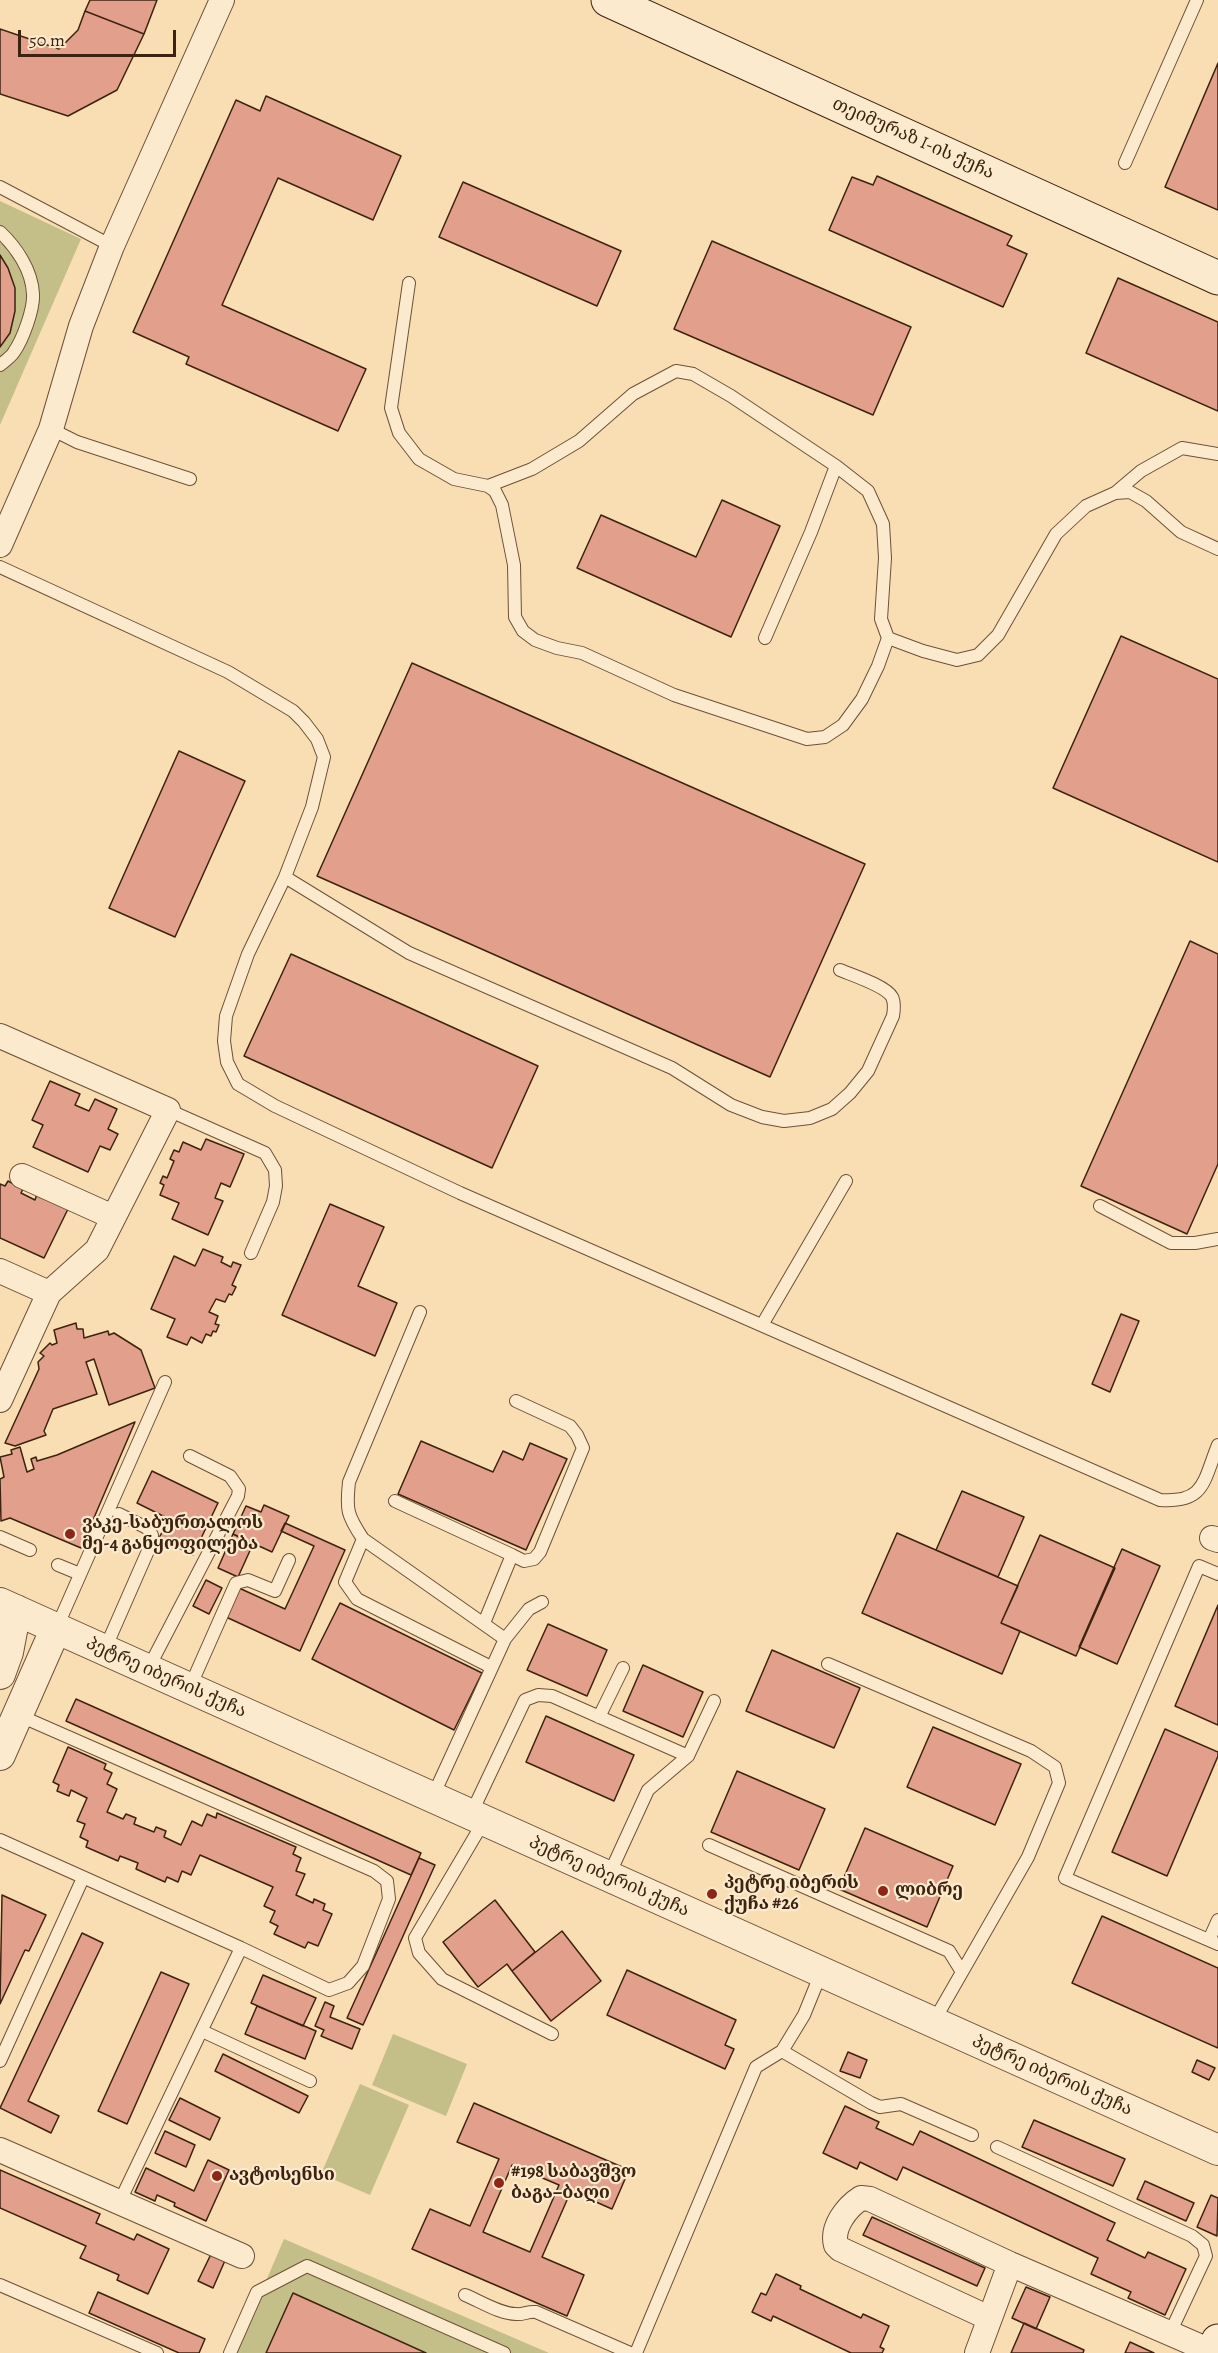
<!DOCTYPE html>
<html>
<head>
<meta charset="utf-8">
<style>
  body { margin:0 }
  #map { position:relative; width:1218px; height:2353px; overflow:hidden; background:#f9deb3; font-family:Alegreya,serif }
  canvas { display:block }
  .scale { position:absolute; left:18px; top:30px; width:158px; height:27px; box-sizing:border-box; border:3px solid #3e2210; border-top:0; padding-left:8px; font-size:18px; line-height:21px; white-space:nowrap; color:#3e2210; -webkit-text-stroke:4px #fbeace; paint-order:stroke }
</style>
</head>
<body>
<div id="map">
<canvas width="1218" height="2353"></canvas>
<div class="scale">50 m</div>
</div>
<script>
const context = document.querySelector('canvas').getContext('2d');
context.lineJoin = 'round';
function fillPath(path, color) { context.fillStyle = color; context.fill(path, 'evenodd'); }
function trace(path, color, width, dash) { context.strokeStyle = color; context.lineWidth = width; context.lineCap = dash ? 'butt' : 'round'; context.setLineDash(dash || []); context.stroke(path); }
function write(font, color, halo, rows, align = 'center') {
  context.font = font + ' Alegreya,"Noto Serif Georgian",serif'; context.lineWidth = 4.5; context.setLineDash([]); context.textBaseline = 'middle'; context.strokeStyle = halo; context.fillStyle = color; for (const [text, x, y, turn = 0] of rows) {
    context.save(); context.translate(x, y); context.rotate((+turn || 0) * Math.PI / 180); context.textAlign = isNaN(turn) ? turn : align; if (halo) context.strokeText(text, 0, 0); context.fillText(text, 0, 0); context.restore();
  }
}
fillPath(new Path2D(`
  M 0,201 L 81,239 L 0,425 Z
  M 393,2034 L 467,2064 L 446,2116 L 372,2085 Z
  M 360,2084 L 409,2105 L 370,2195 L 321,2174 Z
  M 284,2239 L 549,2353 L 235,2353 Z`), '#c4bf88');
const building = new Path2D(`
  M 90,0 L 157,0 L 144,34 L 85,11 Z
  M 85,11 L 144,34 L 117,90 L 68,116 L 0,94 L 0,29 L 59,49 L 78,30 Z
  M 1218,63 L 1218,210 L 1165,187 Z
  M 266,96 L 401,156 L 373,220 L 278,178 L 222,305 L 366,369 L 338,431 L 186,364 L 189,357 L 133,332 L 236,100 L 260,111 Z
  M 877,176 L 1012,236 L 1007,245 L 1027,254 L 1003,307 L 829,230 L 852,177 L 873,185 Z
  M 463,182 L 621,251 L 597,306 L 439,237 Z
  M 712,241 L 911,327 L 873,415 L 674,329 Z
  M 0,255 L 8,268 L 15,288 L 15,311 L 10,333 L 0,347 Z
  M 1118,278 L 1218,322 L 1218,411 L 1086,353 Z
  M 722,500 L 780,526 L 731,637 L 577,568 L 601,515 L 696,557 Z
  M 1121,636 L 1218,679 L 1218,862 L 1053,788 Z
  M 412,663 L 865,864 L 770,1077 L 317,876 Z
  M 179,751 L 245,781 L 175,937 L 109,908 Z
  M 1190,941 L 1218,954 L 1218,1164 L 1187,1234 L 1081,1186 Z
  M 291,954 L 538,1066 L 492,1168 L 244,1056 Z
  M 50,1081 L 80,1094 L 75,1105 L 89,1111 L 95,1099 L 117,1109 L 108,1129 L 118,1134 L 110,1150 L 100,1146 L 88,1172 L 33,1147 L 43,1125 L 32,1120 Z
  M 206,1139 L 244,1154 L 230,1187 L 221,1183 L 215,1198 L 223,1201 L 208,1235 L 172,1219 L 179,1203 L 160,1195 L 164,1185 L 160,1183 L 163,1176 L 167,1178 L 174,1161 L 170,1159 L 174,1150 L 179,1152 L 183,1142 L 201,1150 Z
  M 8,1181 L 23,1189 L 21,1193 L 35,1200 L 37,1194 L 68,1209 L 44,1258 L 0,1238 L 0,1184 L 5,1186 Z
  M 330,1204 L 384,1227 L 358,1286 L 397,1303 L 375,1356 L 282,1315 Z
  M 203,1249 L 223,1257 L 221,1262 L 231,1267 L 233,1262 L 241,1265 L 232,1285 L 236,1287 L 232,1295 L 229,1294 L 225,1302 L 216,1299 L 209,1312 L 218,1316 L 215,1324 L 219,1325 L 216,1332 L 213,1331 L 211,1336 L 206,1334 L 202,1343 L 191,1337 L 187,1345 L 167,1337 L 175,1319 L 151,1309 L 174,1256 L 195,1266 Z
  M 1121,1314 L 1139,1321 L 1110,1392 L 1092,1384 Z
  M 76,1323 L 77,1329 L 83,1329 L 84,1338 L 108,1331 L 109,1335 L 114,1333 L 141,1350 L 155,1388 L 109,1405 L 94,1359 L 86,1362 L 97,1394 L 53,1409 L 44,1431 L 46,1435 L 15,1446 L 5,1443 L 39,1369 L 38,1362 L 44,1356 L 40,1353 L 50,1343 L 52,1345 L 57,1343 L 54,1330 Z
  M 135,1422 L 81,1548 L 10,1518 L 1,1521 L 0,1479 L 4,1477 L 0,1457 L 12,1454 L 11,1450 L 20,1447 L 27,1472 L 34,1469 L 31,1459 L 36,1457 L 37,1461 L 57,1455 Z
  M 421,1441 L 493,1472 L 503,1451 L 523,1460 L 530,1443 L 567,1459 L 526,1550 L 398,1494 Z
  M 152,1471 L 218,1503 L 193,1555 L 159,1538 L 169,1519 L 137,1503 Z
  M 962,1491 L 1024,1517 L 998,1577 L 936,1550 Z
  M 264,1505 L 289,1516 L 272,1552 L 233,1534 L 246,1506 L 261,1512 Z
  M 285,1523 L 345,1550 L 300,1651 L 226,1617 L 239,1588 L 285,1609 L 314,1546 L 281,1531 Z
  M 897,1533 L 1018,1586 L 1001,1623 L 1020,1631 L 1002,1674 L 862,1613 Z
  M 233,1534 L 253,1544 L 238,1577 L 218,1568 Z
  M 1040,1535 L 1115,1568 L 1076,1656 L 1001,1623 Z
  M 1122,1549 L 1160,1566 L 1117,1664 L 1079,1647 Z
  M 206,1580 L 222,1588 L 209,1614 L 193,1606 Z
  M 340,1603 L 482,1673 L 454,1730 L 312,1659 Z
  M 1218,1605 L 1218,1725 L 1175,1706 Z
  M 548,1624 L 607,1650 L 587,1696 L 527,1670 Z
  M 772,1650 L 860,1688 L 834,1748 L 746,1711 Z
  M 643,1665 L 703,1692 L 683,1737 L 623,1711 Z
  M 76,1699 L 421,1853 L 411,1875 L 66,1721 Z
  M 546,1716 L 634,1755 L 614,1801 L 526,1762 Z
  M 933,1727 L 1021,1764 L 995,1825 L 907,1787 Z
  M 1165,1729 L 1218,1752 L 1218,1756 L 1167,1876 L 1112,1852 Z
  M 68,1747 L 106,1764 L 104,1769 L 112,1773 L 107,1784 L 117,1789 L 107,1812 L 123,1819 L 126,1814 L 136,1818 L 134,1824 L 154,1832 L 156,1827 L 166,1831 L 164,1837 L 181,1845 L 192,1821 L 202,1826 L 207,1814 L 216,1818 L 217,1813 L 296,1847 L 293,1854 L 301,1858 L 296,1871 L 305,1874 L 296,1895 L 313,1903 L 314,1899 L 325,1904 L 323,1910 L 332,1914 L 318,1946 L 308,1942 L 305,1948 L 274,1934 L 278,1926 L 270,1922 L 275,1911 L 264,1906 L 273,1887 L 200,1855 L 191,1875 L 182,1871 L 178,1882 L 167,1877 L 165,1882 L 136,1869 L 138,1863 L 120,1856 L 118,1861 L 86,1847 L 88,1841 L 80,1837 L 85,1824 L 77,1821 L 87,1798 L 71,1790 L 69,1796 L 57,1791 L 59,1785 L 53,1782 Z
  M 737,1771 L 825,1809 L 799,1870 L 711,1832 Z
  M 865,1828 L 953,1866 L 927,1927 L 839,1889 Z
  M 419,1858 L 435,1865 L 363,2025 L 347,2018 Z
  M 2,1895 L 46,1915 L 29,1951 L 25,1950 L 0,2004 Z
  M 495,1900 L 535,1952 L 512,1971 L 507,1964 L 478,1987 L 443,1942 Z
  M 1102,1916 L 1218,1968 L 1218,2048 L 1072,1983 Z
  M 562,1931 L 601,1981 L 551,2021 L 512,1971 Z
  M 82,1933 L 103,1943 L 28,2101 L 59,2116 L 51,2133 L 0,2108 Z
  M 627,1970 L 736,2020 L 725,2045 L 734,2049 L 725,2069 L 607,2015 Z
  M 161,1972 L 189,1984 L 127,2124 L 98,2111 Z
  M 263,1975 L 316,1998 L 303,2026 L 251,2003 Z
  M 325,2002 L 334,2006 L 330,2017 L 360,2029 L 352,2049 L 321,2036 L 324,2030 L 315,2026 Z
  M 257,2006 L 316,2031 L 305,2059 L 245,2034 Z
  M 848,2052 L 867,2060 L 860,2078 L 840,2071 Z
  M 223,2054 L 308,2096 L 299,2113 L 215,2071 Z
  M 1197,2060 L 1215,2068 L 1209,2080 L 1192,2072 Z
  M 180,2098 L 220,2118 L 210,2140 L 169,2120 Z
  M 474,2103 L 629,2170 L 612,2209 L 571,2191 L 542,2257 L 584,2275 L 567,2316 L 412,2249 L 430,2209 L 470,2226 L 499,2159 L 457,2142 ZM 512,2165 L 559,2185 L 530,2252 L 483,2232 Z
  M 845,2106 L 879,2122 L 876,2128 L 913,2145 L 920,2131 L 1115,2223 L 1107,2240 L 1145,2258 L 1148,2252 L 1186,2269 L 1165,2315 L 1128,2298 L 1131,2292 L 1091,2274 L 1098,2258 L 903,2167 L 897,2180 L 860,2162 L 857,2169 L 823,2153 Z
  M 1034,2120 L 1125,2159 L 1113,2186 L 1022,2147 Z
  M 165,2131 L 195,2145 L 186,2167 L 155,2153 Z
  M 208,2160 L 229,2170 L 206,2221 L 174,2206 L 175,2203 L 157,2195 L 155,2201 L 135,2192 L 146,2168 L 194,2191 Z
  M 0,2170 L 100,2214 L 96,2223 L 134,2240 L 137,2234 L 169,2249 L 148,2294 L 117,2280 L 119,2275 L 80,2258 L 86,2246 L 0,2208 Z
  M 1145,2181 L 1194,2203 L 1186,2221 L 1137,2199 Z
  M 1211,2195 L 1218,2198 L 1217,2236 L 1197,2227 Z
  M 872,2217 L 985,2268 L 977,2286 L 863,2235 Z
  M 213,2250 L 227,2256 L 213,2288 L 198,2281 Z
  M 776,2274 L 801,2286 L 800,2289 L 861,2318 L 863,2314 L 889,2326 L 880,2347 L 884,2349 L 882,2353 L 851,2353 L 773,2316 L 771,2321 L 752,2312 L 761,2293 L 766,2295 Z
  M 1026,2287 L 1050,2297 L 1036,2329 L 1012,2318 Z
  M 98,2292 L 205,2339 L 199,2353 L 179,2353 L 89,2313 Z
  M 293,2293 L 426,2353 L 266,2353 Z
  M 1024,2323 L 1084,2350 L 1083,2353 L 1011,2353 Z
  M 1130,2342 L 1154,2353 L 1125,2353 Z`);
fillPath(building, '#e2a08c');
trace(building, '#3e2210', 1.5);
const service = new Path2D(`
  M 1125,163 L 1197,0
  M 0,187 L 112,246
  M 0,232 C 16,247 32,270 33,294 C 34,309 23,339 14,352 C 11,357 5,361 0,365
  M 409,283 L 391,408 L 399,433 L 419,459 L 454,479 L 488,486 L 495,491 L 502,505 L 514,565 L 515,617 L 523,631 L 535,640 L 557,648 L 582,653 L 674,695 L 807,739 L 825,737 L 843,725 L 862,699 L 878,666 L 888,638 L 923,651 L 957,660 L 978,655 L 998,635 L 1056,534 L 1086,506 L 1115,493 L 1130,492 L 1146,501 L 1181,532 L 1218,549
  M 51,429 L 77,442 L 190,479
  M 488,486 L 532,469 L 579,441 L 633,394 L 676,371 L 693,374 L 731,396 L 836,466 L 868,491 L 883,524 L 885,558 L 881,619 L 888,638
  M 1115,493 L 1141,471 L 1182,448 L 1218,454
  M 0,567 L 228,672 L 293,711 L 304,722 L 317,739 L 324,757 L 312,807 L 285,877 L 409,953 L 672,1068 L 731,1105 L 762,1117 L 784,1121 L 810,1118 L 832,1109 L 850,1093 L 868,1071 L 893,1016 C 894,1010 895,1003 892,997 C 886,986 852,975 840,970
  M 765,638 L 811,532 L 836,466
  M 285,877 L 248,954 L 226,1016 L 224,1041 L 227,1062 L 238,1084 L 275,1106 L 460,1193 L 1160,1500 C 1205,1503 1203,1482 1218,1445
  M 168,1110 L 265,1153 L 275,1170 L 276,1186 L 273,1202 L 251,1253
  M 1100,1206 L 1171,1243 L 1195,1243 L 1218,1239
  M 420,1312 L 349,1482 C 346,1510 347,1515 363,1539 L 505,1639 L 433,1796
  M 762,1325 L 846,1181
  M 395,1501 L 512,1555
  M 0,1537 L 30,1550
  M 363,1539 L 345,1582 L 357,1599 L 491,1667
  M 58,1565 L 80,1574
  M 1218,1574 L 1199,1566 L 1065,1878 L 1218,1944
  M 484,1623 L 512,1555 L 524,1561 L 534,1559 L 540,1552 L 583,1448 L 577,1435 L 570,1426 L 516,1401
  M 57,1627 L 165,1382
  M 505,1639 L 529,1609 L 542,1602
  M 105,1649 L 151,1544 L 152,1535 L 147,1528 L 119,1514
  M 828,1664 L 1031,1751 L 1055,1767 L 1059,1783 L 1028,1857 L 934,2021
  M 148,1669 L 238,1496 L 239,1489 L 230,1476 L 190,1456
  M 190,1687 L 236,1583 L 248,1580 L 275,1591 L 289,1560
  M 599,1717 L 623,1668
  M 471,1814 L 525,1700 L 538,1695 L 552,1696 L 688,1756
  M 484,1821 L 415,1938 L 419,1953 L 442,1979 L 552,2034
  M 0,1840 L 241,1948 L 329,1990 L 348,1983 L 363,1966 L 389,1899 L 387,1881 L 374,1871 L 18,1715
  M 709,1845 L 949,1951 L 962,1972
  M 609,1875 L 648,1790 L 688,1756 L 714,1701
  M 1209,1940 L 1218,1920
  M 202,2031 L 310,2081
  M 782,2051 L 871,2103 L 880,2107 L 901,2104 L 972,2135
  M 0,2061 L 83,1878
  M 997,2147 L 1192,2236 L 1203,2245 L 1206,2256 L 1170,2333
  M 120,2201 L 241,1948
  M 0,2285 L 157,2353
  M 465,2295 C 480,2301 500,2314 516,2314 C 523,2315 528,2311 536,2312 L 630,2353
  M 230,2353 L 257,2292 L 307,2266 L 504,2353
  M 636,2353 L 756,2067 L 782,2051 L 804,2015 L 821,1973`);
const minor = new Path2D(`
  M 0,545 L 51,429 L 81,326 L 112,246 L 222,0
  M 0,1036 L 168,1110 L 97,1250 L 49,1293 L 0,1400
  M 22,1176 L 113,1217
  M 0,1271 L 49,1293
  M 1212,1538 L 1218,1540
  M 0,2150 L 242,2256
  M 989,2318 L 840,2249 L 836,2245 C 831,2227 847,2207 861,2198 L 870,2199 L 1010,2264 L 1213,2352
  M 977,2353 L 1010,2264`);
const tertiary = new Path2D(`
  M 0,1603 L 1218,2150
  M 0,1674 L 8,1652 L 16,1610
  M 0,1755 L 56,1628`);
const secondary = new Path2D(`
  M 608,0 L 1218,278
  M 1213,2353 L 1218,2341`);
trace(service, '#6d5139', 14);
trace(minor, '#6d5139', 26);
trace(tertiary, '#6d5139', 32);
trace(secondary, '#3e2210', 35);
trace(service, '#fbeace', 12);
trace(minor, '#fbeace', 24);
trace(tertiary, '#fbeace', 30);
trace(secondary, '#fbeace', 33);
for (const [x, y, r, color] of [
  [70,1534,6,"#8f2418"],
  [883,1891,6,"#8f2418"],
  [712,1894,6,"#8f2418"],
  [217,2176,6,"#8f2418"],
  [499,2183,6,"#8f2418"]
]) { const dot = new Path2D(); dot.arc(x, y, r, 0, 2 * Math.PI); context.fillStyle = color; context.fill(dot); trace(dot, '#fbeace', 2); }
write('18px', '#3e2210', '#fbeace', [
  ["თეიმურაზ I-ის ქუჩა",913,139,24],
  ["პეტრე იბერის ქუჩა",166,1678,24],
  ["პეტრე იბერის ქუჩა",609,1877,24],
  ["პეტრე იბერის ქუჩა",1052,2076,24]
]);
write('bold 18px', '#3e2210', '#fbeace', [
  ["ვაკე-საბურთალოს",82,1524],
  ["მე-4 განყოფილება",82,1545],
  ["პეტრე იბერის",724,1884],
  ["ქუჩა #26",724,1905],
  ["ლიბრე",895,1891],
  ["#198 საბავშვო",511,2173],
  ["ბაგა–ბაღი",511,2194],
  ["ავტოსენსი",229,2176]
], 'left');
</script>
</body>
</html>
